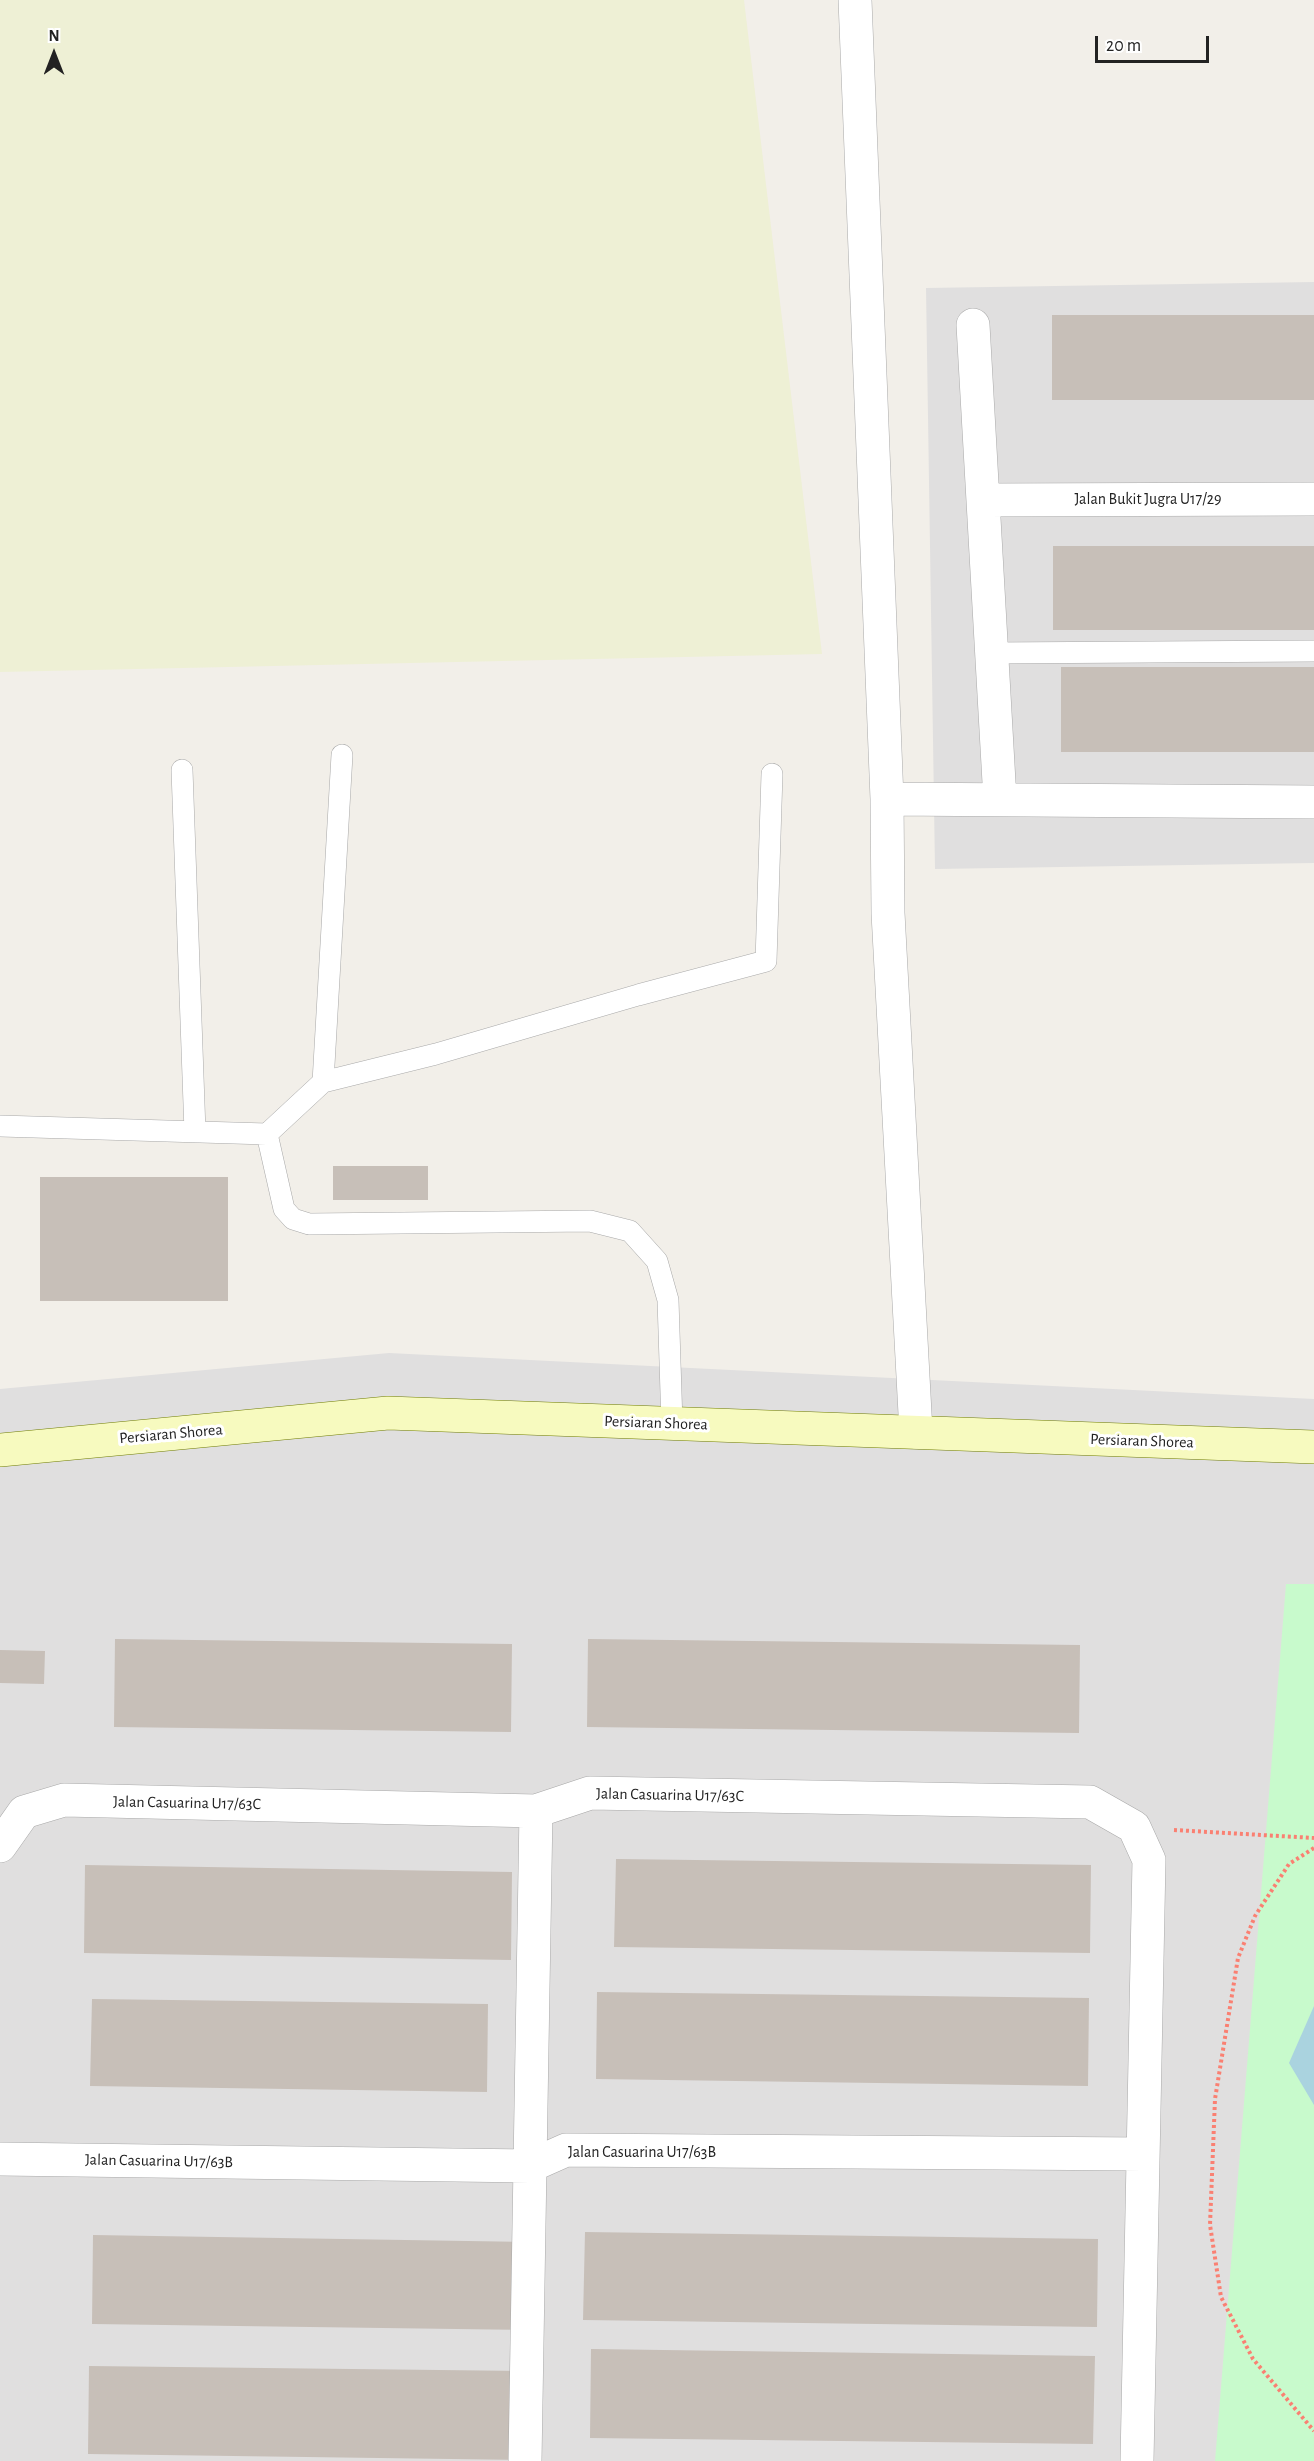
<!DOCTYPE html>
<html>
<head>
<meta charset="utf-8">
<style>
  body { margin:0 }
  #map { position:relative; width:1314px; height:2461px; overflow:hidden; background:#f2efe9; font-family:"Alegreya Sans",sans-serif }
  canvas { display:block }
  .north { position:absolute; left:24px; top:24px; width:60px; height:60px; -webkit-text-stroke:4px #fff; paint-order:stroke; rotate:0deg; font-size:16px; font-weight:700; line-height:24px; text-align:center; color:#222 }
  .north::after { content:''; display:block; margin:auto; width:21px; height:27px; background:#222; clip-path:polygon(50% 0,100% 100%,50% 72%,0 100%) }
  .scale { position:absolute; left:1095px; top:36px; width:114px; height:27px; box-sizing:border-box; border:3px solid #222; border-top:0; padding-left:8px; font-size:18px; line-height:21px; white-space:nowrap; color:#222; -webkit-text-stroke:4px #fff; paint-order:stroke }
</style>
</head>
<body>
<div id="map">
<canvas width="1314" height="2461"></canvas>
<div class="north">N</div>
<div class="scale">20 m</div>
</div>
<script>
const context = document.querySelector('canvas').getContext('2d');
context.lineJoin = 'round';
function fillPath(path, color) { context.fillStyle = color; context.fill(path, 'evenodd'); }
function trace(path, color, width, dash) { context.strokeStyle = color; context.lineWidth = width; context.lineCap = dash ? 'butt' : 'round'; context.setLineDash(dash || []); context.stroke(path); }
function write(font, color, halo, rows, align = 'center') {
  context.font = font + ' "Alegreya Sans",sans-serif'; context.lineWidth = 6; context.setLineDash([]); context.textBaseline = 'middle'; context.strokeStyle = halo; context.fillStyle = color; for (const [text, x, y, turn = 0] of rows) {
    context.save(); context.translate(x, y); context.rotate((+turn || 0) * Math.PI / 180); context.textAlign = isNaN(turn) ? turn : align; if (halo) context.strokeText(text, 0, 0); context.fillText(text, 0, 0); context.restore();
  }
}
fillPath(new Path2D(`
  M 1314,282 L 1314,863 L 935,869 L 926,288 Z
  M 389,1353 L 1314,1399 L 1314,2461 L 0,2461 L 0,1389 Z`), '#e0dfdf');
fillPath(new Path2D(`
  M 0,0 L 744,0 L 822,654 L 0,672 Z`), '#eef0d5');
fillPath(new Path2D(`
  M 1286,1584 L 1314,1584 L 1314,2461 L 1215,2461 Z`), '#c8facc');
fillPath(new Path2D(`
  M 1314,2006 L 1314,2105 L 1289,2063 Z`), '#aad3df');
fillPath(new Path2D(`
  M 1052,315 L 1314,315 L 1314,400 L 1052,400 Z
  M 1053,546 L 1314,546 L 1314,630 L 1053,630 Z
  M 1061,667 L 1314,667 L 1314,752 L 1061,752 Z
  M 333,1166 L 428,1166 L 428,1200 L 333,1200 Z
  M 40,1177 L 228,1177 L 228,1301 L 40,1301 Z
  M 115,1639 L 512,1644 L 511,1732 L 114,1727 Z
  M 588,1639 L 1080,1645 L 1079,1733 L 587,1727 Z
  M 0,1650 L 45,1651 L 44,1684 L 0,1683 Z
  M 616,1859 L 1091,1865 L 1090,1953 L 614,1947 Z
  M 85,1865 L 512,1872 L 511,1960 L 84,1953 Z
  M 597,1992 L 1089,1998 L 1088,2086 L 596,2079 Z
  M 92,1999 L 488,2004 L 487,2092 L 90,2086 Z
  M 585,2232 L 1098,2239 L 1097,2327 L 583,2320 Z
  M 93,2235 L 530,2242 L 529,2330 L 92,2324 Z
  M 591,2349 L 1095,2356 L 1093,2444 L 590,2438 Z
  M 89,2366 L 526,2371 L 524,2460 L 88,2454 Z`), '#c7bfb8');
const lane = new Path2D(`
  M 991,653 L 1314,651
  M 182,770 L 195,1132
  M 323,1082 L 342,755
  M 0,1126 L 267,1134 L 284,1209 L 293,1219 L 309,1224 L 590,1221 L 630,1231 L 657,1261 L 668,1300 L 672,1424
  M 267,1134 L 323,1082 L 436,1054 L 638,995 L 766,961 L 772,774`);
const street = new Path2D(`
  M 855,0 L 887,799 L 888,913 L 916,1432
  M 973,325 L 1000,800
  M 983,500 L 1314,499
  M 887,799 L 1314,802
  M 0,1846 L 24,1812 L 64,1800 L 536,1811 L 590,1793 L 1090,1802 L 1134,1827 L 1149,1860 L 1137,2461
  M 0,2159 L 530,2166 L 566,2150 L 1143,2154
  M 525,2461 L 536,1811`);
const secondary = new Path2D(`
  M 0,1450 L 388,1413 L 1314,1447`);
trace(lane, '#a9a9a9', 22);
trace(street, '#a9a9a9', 34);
trace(secondary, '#707d05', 34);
trace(new Path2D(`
  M 1174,1830 L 1314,1838
  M 1314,1848 L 1289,1864 L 1255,1916 L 1238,1958 L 1215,2099 L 1210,2225 L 1221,2297 L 1253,2359 L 1314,2431`), '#fa8072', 4, [3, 3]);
trace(lane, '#fff', 21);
trace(street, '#fff', 33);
trace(secondary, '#f7fabf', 33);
write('16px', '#222', '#fff', [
  ["Jalan Bukit Jugra U17/29",1148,499],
  ["Persiaran Shorea",656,1423,2],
  ["Persiaran Shorea",171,1434,-5],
  ["Persiaran Shorea",1142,1441,2],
  ["Jalan Casuarina U17/63C",670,1795,1],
  ["Jalan Casuarina U17/63C",187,1803,1],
  ["Jalan Casuarina U17/63B",642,2152],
  ["Jalan Casuarina U17/63B",159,2161,1]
]);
</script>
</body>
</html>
